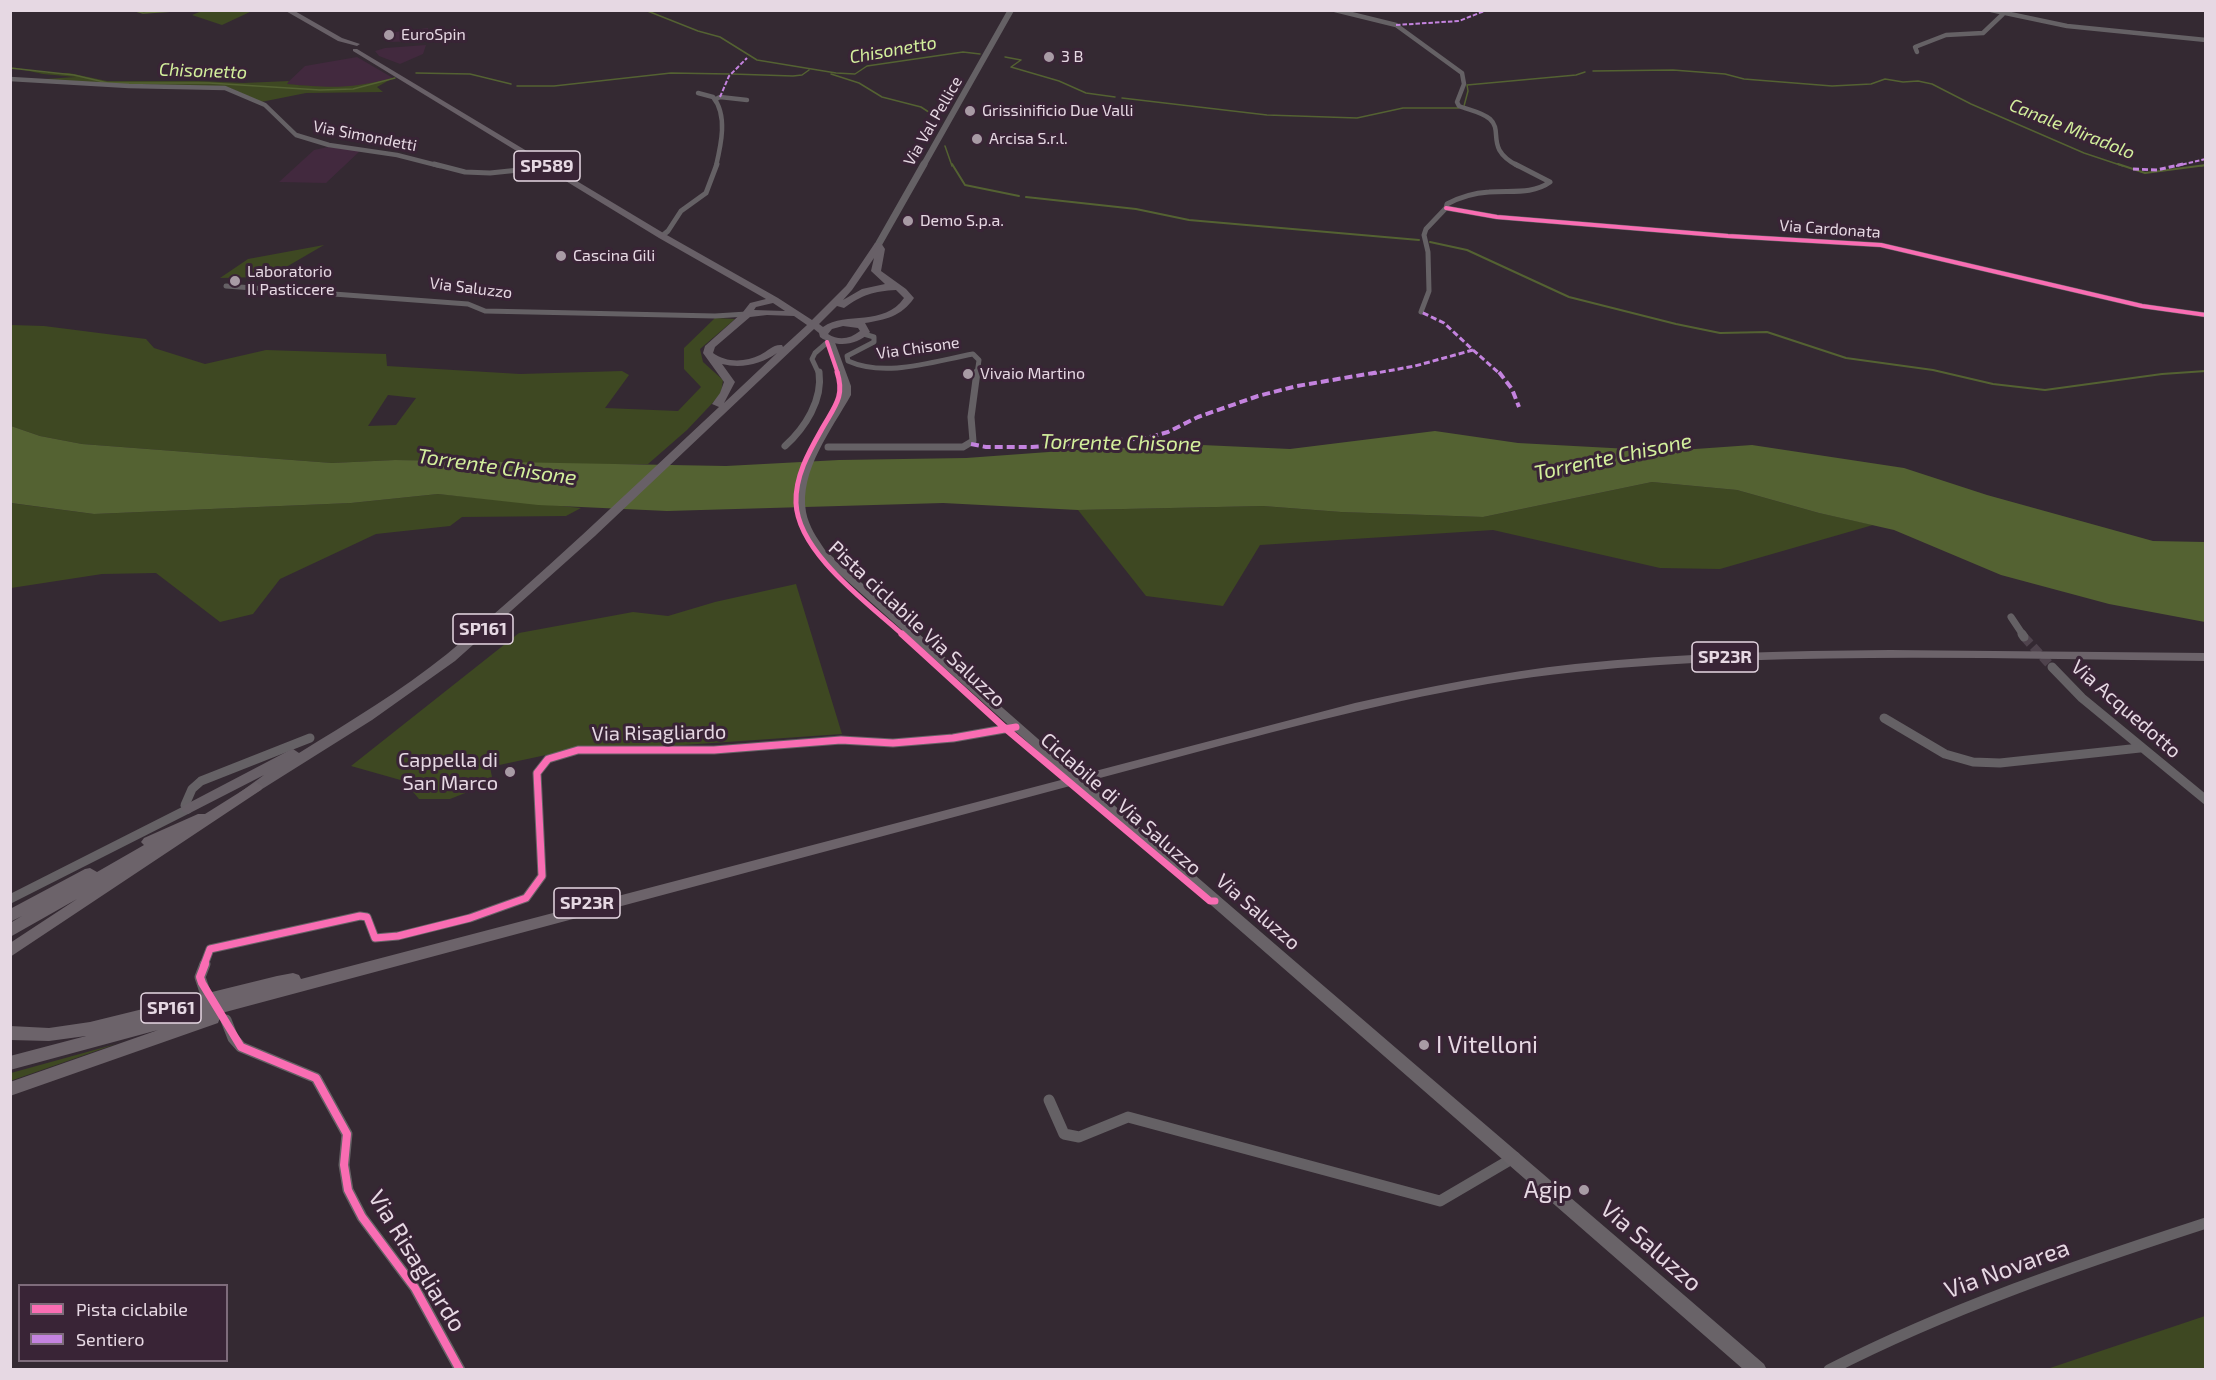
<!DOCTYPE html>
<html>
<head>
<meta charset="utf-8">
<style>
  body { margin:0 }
  #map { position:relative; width:2216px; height:1380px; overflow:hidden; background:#342932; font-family:"Exo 2",sans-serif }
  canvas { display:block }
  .frame { position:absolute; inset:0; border:12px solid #e6d8e3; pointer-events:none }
  .legend { position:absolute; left:18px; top:1284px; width:210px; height:78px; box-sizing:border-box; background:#392436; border:2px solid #7e6c7b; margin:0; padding:8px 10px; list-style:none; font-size:18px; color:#e6d8e3 }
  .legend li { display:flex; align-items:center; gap:12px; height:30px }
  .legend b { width:30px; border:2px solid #7e6c7b }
</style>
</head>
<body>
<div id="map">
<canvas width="2216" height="1380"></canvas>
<div class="frame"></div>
<ul class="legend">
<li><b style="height:8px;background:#f96db3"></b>Pista ciclabile</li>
<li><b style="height:8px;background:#c483df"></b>Sentiero</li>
</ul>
</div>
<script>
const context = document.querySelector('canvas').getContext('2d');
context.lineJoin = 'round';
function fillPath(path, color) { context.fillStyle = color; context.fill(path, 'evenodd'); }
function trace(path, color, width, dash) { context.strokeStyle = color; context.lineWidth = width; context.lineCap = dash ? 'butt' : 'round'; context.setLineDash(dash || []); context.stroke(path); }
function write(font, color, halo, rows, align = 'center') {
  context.font = font + ' "Exo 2",sans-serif'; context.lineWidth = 6; context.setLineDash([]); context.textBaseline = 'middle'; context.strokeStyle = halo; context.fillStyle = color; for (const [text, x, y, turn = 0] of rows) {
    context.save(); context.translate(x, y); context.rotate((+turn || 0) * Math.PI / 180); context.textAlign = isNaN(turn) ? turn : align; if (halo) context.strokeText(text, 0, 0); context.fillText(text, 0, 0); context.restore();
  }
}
fillPath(new Path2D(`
  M 428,28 L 428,41 L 388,42 L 387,33 Z
  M 426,45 L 423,54 L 400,64 L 379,56 L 375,51 L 385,48 Z
  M 357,57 L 393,78 L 358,87 L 337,89 L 286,84 L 305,66 Z
  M 328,147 L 361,150 L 326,183 L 279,182 L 314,150 Z`), '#42293e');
fillPath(new Path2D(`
  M 202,11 L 202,10 L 252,11 L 222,25 L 192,15 Z
  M 10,67 L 49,73 L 69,73 L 107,81 L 199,81 L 243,83 L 289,81 L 287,84 C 331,88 350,89 393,78 L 377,87 L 383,92 L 306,93 L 261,102 L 230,88 L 28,80 L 76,77 L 43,74 Z
  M 324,245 L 281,270 L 261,277 L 220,278 L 248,259 Z
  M 715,318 L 735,319 L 700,349 L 703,362 L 723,380 L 721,394 L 687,430 L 648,464 L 531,464 L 395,460 L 332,463 L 82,444 L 40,436 L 11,426 L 11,325 L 44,326 L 146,339 L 154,348 L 205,364 L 266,350 L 386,354 L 387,366 L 520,374 L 622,371 L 629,375 L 605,408 L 678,411 L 701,387 L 684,369 L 684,348 ZM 388,395 L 416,398 L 396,425 L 368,426 Z
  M 1652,482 L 1737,490 L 1819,513 L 1873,525 L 1720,569 L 1660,568 L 1493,530 L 1260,545 L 1223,606 L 1146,596 L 1078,510 L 1263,506 L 1341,512 L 1483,517 Z
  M 438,494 L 581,508 L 566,516 L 462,517 L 450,526 L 376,534 L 280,579 L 253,614 L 220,622 L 156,573 L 102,574 L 11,588 L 10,503 L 94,514 L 351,503 Z
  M 796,584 L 842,734 L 669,746 L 588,746 L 490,767 L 493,782 L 450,799 L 419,799 L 404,781 L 351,766 L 519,633 L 633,612 L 668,616 L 715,602 Z
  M 116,1044 L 13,1080 L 11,1081 L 11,1073 Z
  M 2205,1316 L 2205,1369 L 2047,1369 Z`), '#3e4822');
fillPath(new Path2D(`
  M 11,426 L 40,436 L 82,444 L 332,463 L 395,460 L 726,466 L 839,460 L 966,458 L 1090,449 L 1202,445 L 1290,449 L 1435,431 L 1518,443 L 1667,451 L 1752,445 L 1904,468 L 1987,495 L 2153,541 L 2205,542 L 2205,622 L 2109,604 L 2001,575 L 1894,530 L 1819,513 L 1737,490 L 1652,482 L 1483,517 L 1341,512 L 1263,506 L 1078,510 L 943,503 L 667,511 L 538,505 L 438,494 L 351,503 L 94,514 L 11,503 Z`), '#546232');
trace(new Path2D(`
  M 132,10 L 143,13 L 189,10
  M 645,10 L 698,31 L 720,37 L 757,60 L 836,73 L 855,74 L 867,66 L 963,52 L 980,54
  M 1005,57 L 1021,60 L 1011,67 L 1059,81 L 1086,93 L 1115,97
  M 10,68 L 74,75 L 108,83 L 209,83 L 320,90 L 353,89 L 395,78
  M 1593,71 L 1673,70 L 1725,74 L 1744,79 L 1832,86 L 1871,84 L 1885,79 L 1903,82 L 1918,81 L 1932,84 L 1971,104 L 2084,153 L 2123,166
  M 416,73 L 470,74 L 511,84
  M 732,74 L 793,76 L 802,75 L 809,70
  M 831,74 L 859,83 L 882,97 L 921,107 L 941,120
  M 517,86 L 554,86 L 671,73 L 729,74
  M 1122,98 L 1267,115 L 1357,118 L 1403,108 L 1459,108
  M 1464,106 L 1468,91 L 1467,85 L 1576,75 L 1585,72
  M 945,146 L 952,166
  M 2201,166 L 2206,165`), '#546232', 1.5);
trace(new Path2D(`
  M 952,164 L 965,185 L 1019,196
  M 2118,164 L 2145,173 L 2206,165
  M 1026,197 L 1136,209 L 1189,220 L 1419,240
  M 1430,242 L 1467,250 L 1569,297 L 1676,324 L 1720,333 L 1767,332 L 1846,358 L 1933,370 L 1993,384 L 2045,390 L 2162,374 L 2206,371`), '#546232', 2);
trace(new Path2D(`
  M 2024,637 L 2052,667`), '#4f434d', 9, [9, 4.5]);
trace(new Path2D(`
  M 1335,10 L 1396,25 L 1462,73 L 1464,84 L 1457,102 L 1459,106 C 1469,110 1482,112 1490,119 C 1504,132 1484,148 1518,166
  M 1991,10 L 2067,26 L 2206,40
  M 1917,52 L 1915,47 L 1946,35 L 1983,33 L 2003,14
  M 10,79 L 129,86 L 225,88 L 265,105 L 296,135 L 329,145 L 397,155 L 440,166
  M 698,93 L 713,97 C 728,115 721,145 716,166
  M 716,99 L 720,97 L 747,100`), '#656165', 4.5);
trace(new Path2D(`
  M 434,164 L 465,172 L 490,173 L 548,167
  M 1446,208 L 1497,217 L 1728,236 L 1881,245 L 2142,306 L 2206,315
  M 662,236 L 668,231 L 681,211 L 706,193 L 717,164
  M 226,286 L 468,304 L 485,311 L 715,316 L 747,314
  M 1421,312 L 1429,291 L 1428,252 L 1424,235 L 1426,229 L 1446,208 L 1447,204 C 1460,197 1474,193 1489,192 C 1510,190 1532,195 1550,182 L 1515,164
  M 864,334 L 874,337 L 874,342 L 847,356 L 848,361 C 886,378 934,361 973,354 L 979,360 L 977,374
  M 819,374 L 812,359 L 815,353 L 830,340`), '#656165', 5);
trace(new Path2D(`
  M 785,446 C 805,428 823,400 819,372
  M 828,447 L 963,447 L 973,441 L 971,417 L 977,372
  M 2011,617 L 2023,635`), '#656165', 7);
trace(new Path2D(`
  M 2022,634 L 2024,637
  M 2052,667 L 2082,698 L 2206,800
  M 1884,718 L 1945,754 L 1973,762 L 2000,763 L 2140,748
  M 10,899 L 188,809 L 185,805 L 192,789 L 201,781 L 310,738
  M 204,965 L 210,949 L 360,916 L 367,917 L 375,938 L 398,936 L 470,918 L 526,898 L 542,876 L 537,773 L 548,759 L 578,750 L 714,750 L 841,740 L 893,743 L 953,738 L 1016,727`), '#656165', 9);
trace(new Path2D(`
  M 205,964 L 200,977 L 205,992
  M 226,1020 L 233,1038 L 241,1047 L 316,1078 L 347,1134 L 344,1165 L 348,1190 L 362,1217 L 415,1288 L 460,1370
  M 1049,1100 L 1064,1134 L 1079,1137 L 1128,1117 L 1440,1201 L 1515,1157
  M 1829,1370 C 1950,1308 2077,1265 2206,1223`), '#656165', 11);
trace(new Path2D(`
  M 923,166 L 1011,10`), '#656165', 6);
trace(new Path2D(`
  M 878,245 L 924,164`), '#656165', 7);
fillPath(new Path2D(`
  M 830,337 L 834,340 L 851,386 L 851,395 C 832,429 799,471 806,512 C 809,527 817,538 825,550 C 1133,827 1451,1093 1764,1364 L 1767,1370 L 1744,1370 L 1165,865 L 817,554 C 812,547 806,539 802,531 C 780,484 819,434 841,395 L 841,386 L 826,340 Z`), '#696368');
fillPath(new Path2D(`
  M 284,10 L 293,10 L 342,38 L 360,44 L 357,46 L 338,41 Z
  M 353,49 L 357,49 L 665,234 L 778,298 L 812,320 L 846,286 L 875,243 L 881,243 L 885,249 L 881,271 L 906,289 L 914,298 C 902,316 885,320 865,323 L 870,332 C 857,346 835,348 820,337 L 819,333 L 814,329 L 595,536 L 455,661 L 372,720 L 251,796 L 241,796 L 239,793 L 264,775 L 188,814 L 183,812 L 181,809 L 183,806 L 288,751 L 293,749 L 299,753 C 349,722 401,691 447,654 C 541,576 630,490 719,407 L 712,404 L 720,393 L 724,382 L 703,353 L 705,346 L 743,312 L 750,303 L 766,299 L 659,238 L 353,51 ZM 874,258 L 871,271 L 885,284 L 862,289 L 843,300 L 852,290 ZM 896,290 L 904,298 C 884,327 846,311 823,327 L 819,324 L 837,306 L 844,308 C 862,295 874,291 896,290 ZM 773,303 L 785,311 L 754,310 L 756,307 ZM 767,315 L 794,316 L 807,325 L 783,347 L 782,345 C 773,344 768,351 760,355 C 746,362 726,363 713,353 L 715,347 L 750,317 ZM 843,326 L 858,328 L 860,331 C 850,339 839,341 828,334 L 832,329 ZM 777,353 L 724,403 L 735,382 L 722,364 C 742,369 761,364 777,353 Z`), '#686067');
fillPath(new Path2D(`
  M 1890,650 L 2206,653 L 2206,661 C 1996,659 1785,651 1576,672 C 1458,684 1342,714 1227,744 L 218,1014 L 220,1018 L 218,1023 L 10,1096 L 10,1082 L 158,1030 L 10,1070 L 10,1056 L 86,1036 L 49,1041 L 10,1040 L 10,1026 L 49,1028 L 90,1022 L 277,976 L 293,973 L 299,975 L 301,979 L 1355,703 C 1428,687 1501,672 1575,664 C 1680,653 1785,651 1890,650 Z
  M 256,782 L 263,787 L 261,790 L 10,957 L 10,943 L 77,899 L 10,937 L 10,923 L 22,916 L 10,922 L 10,909 L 85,869 L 90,868 L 97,872 L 144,845 L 141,842 L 144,838 L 198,814 L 205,814 Z`), '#6c636a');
trace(new Path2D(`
  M 1396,25 L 1459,21 L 1487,10
  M 720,97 L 729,76 L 747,58
  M 2176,166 L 2206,159`), '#c483df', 2, [4.5, 2]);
trace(new Path2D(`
  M 2133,169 L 2157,170 L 2183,164
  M 1473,350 L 1500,374
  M 1371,374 L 1415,366 L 1473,350 L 1444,323 L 1421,312`), '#c483df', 3, [6, 3]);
trace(new Path2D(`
  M 1499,372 L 1512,389 L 1519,407
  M 971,444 L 986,447 L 1032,447 L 1146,438 L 1168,432 L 1198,417 L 1258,396 L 1297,386 L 1379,372`), '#c483df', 4, [8, 4]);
trace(new Path2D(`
  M 1446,208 L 1497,217 L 1728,236 L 1881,245 L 2142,306 L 2206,315
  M 827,342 L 838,374`), '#f96db3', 4);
trace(new Path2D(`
  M 837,372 C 845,396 835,406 823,427 C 810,450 795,475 796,503 C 798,553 868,603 903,635`), '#f96db3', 5);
trace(new Path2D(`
  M 902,634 L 1005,728 L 1210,901 L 1215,901
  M 204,965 L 210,949 L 360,916 L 367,917 L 375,938 L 398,936 L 470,918 L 526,898 L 542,876 L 537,773 L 548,759 L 578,750 L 714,750 L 841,740 L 893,743 L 953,738 L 1016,727`), '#f96db3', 7);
trace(new Path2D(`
  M 205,964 L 200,977 L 202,983 L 241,1047 L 316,1078 L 347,1134 L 344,1165 L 348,1190 L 362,1217 L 415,1288 L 460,1370`), '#f96db3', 8);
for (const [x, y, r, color] of [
  [389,35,6,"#a89ba5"],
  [1049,57,6,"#a89ba5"],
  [970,111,6,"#a89ba5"],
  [977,139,6,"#a89ba5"],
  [908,221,6,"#a89ba5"],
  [561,256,6,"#a89ba5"],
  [235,281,6,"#a89ba5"],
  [968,374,6,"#a89ba5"],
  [510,772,6,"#a89ba5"],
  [1424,1045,6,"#a89ba5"],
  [1584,1190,6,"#a89ba5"]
]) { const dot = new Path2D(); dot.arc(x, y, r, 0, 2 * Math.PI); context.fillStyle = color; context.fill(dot); trace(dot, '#392436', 2); }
write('16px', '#e6d8e3', '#392436', [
  ["EuroSpin",401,35],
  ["3 B",1061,57],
  ["Grissinificio Due Valli",982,111],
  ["Arcisa S.r.l.",989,139],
  ["Demo S.p.a.",920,221],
  ["Cascina Gili",573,256],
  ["Laboratorio",247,272],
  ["Il Pasticcere",247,290],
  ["Vivaio Martino",980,374]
], 'left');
write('16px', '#e6d8e3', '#392436', [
  ["Via Val Pellice",933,121,-60],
  ["Via Simondetti",365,136,11],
  ["Via Cardonata",1830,229,4],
  ["Via Saluzzo",471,288,7],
  ["Via Chisone",918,348,-8]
]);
write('italic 18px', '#d3ef9c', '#392436', [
  ["Chisonetto",893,50,-10],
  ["Chisonetto",203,71,2],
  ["Canale Miradolo",2072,129,22]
]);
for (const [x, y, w] of [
  [547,166,66],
  [483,629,60],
  [1725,657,66],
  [587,903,66],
  [171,1008,60]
]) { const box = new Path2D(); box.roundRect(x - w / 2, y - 15, w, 30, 4.5); context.fillStyle = '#392436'; context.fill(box); trace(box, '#e6d8e3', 1.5); }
write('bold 18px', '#e6d8e3', null, [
  ["SP589",547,166],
  ["SP161",483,629],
  ["SP23R",1725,657],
  ["SP23R",587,903],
  ["SP161",171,1008]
]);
write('20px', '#e6d8e3', '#392436', [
  ["Pista ciclabile Via Saluzzo",917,624,43],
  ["Via Acquedotto",2126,709,41],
  ["Via Risagliardo",659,733,-1],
  ["Ciclabile di Via Saluzzo",1121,804,41],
  ["Via Saluzzo",1258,912,41]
]);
write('20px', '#e6d8e3', '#392436', [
  ["Cappella di",498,760],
  ["San Marco",498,783]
], 'right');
write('italic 21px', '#d3ef9c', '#392436', [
  ["Torrente Chisone",1121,443,1],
  ["Torrente Chisone",1613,457,-12],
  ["Torrente Chisone",497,467,8]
]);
write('24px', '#e6d8e3', '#392436', [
  ["I Vitelloni",1436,1045],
  ["Agip",1572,1190,"right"]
], 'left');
write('24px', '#e6d8e3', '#392436', [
  ["Via Saluzzo",1651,1246,41],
  ["Via Risagliardo",417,1261,58],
  ["Via Novarea",2007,1269,-20]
]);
</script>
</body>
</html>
